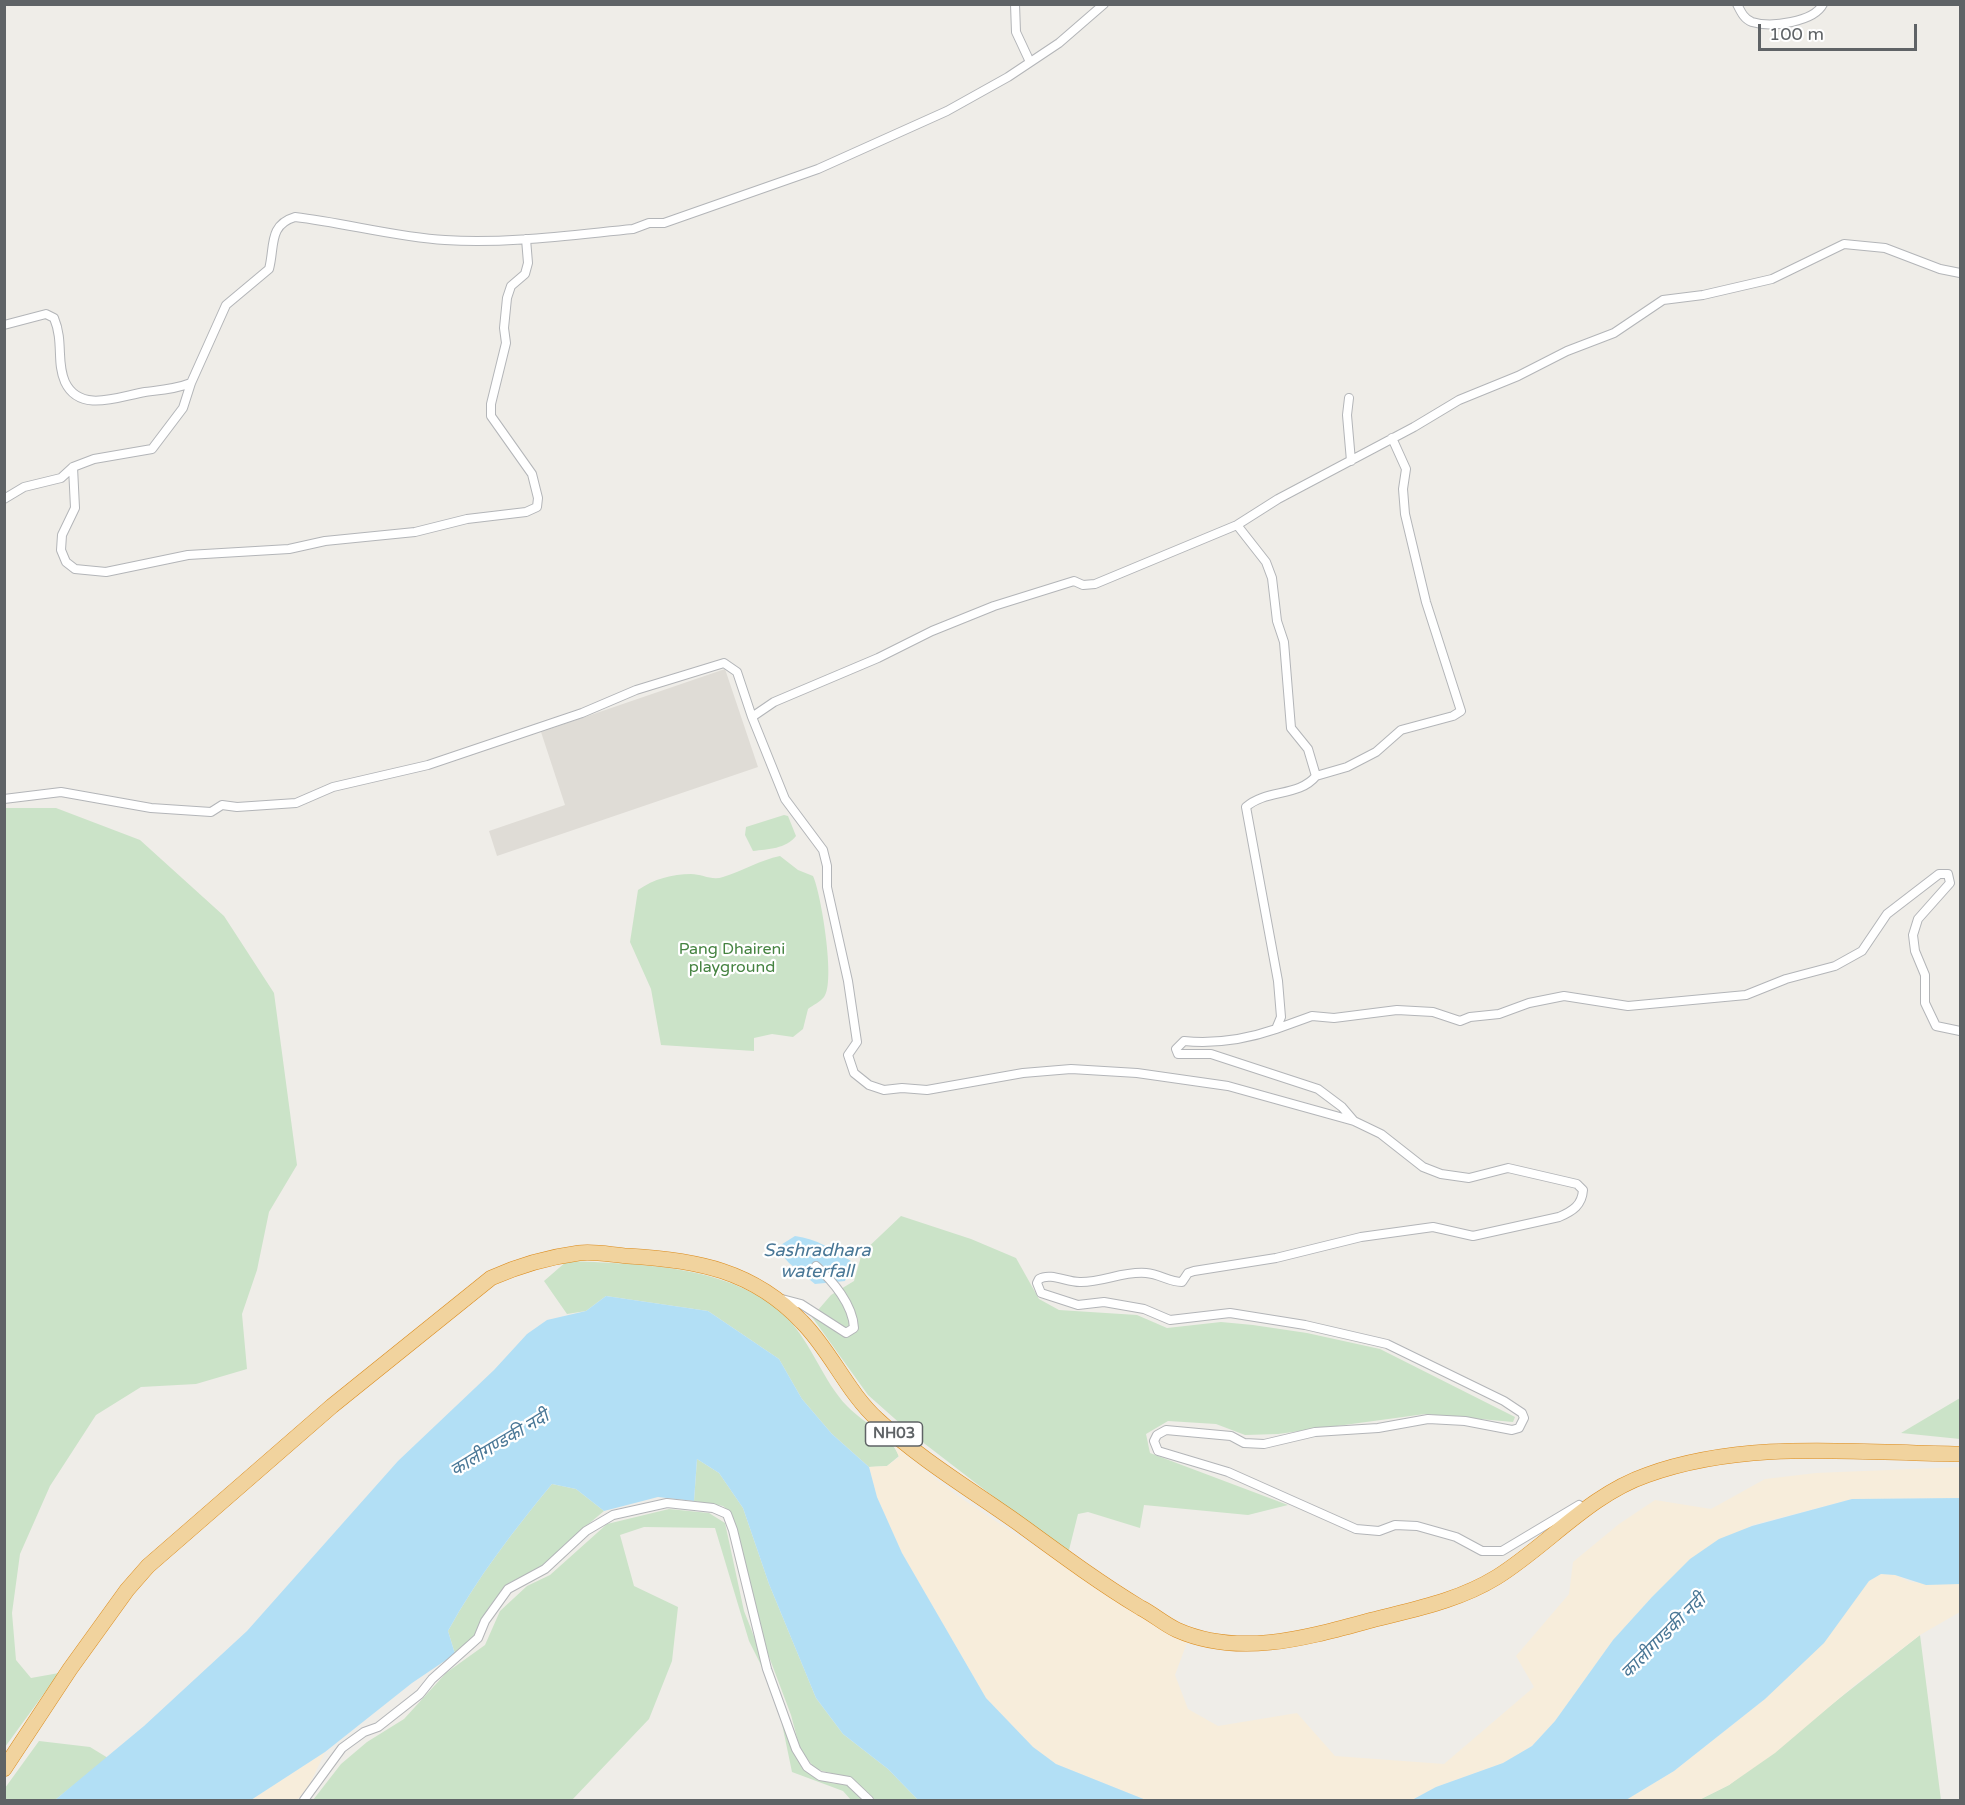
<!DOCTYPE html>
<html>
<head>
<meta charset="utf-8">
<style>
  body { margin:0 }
  #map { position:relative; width:1965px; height:1805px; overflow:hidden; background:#efede8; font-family:"Varela Round",sans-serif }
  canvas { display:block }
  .frame { position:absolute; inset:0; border:6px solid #5f6366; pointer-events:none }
  .scale { position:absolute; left:1758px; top:24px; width:159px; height:27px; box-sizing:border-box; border:3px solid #5f6366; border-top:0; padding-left:8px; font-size:18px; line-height:21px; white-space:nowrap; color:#5f6366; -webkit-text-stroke:4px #fff; paint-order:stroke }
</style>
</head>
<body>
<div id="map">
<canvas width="1965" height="1805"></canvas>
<div class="frame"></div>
<div class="scale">100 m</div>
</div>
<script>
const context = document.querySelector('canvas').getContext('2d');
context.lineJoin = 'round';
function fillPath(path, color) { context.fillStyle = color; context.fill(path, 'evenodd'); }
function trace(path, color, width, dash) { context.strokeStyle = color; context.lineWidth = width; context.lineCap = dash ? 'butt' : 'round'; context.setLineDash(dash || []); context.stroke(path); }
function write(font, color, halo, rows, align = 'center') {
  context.font = font + ' "Varela Round","Noto Sans Devanagari",sans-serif'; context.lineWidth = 4.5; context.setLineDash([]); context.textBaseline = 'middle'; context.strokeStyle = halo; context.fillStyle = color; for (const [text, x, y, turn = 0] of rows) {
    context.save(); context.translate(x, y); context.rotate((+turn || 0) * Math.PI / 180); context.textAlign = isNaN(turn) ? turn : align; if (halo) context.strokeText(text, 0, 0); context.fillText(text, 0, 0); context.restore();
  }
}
fillPath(new Path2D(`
  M 725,669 L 758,767 L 497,856 L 489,831 L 565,805 L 541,732 Z`), '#dfdcd6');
fillPath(new Path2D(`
  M 5,808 L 56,808 L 140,840 L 224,916 L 274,993 L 297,1165 L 269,1212 L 257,1270 L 242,1314 L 247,1369 L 196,1384 L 141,1387 L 96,1415 L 50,1486 L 20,1554 L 12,1613 L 16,1660 L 31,1678 L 59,1673 L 5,1747 Z
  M 784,815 L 788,816 L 796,836 C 786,849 768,849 753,851 L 745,835 L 746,827 Z
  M 780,856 L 798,870 L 813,876 C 821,893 836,983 824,997 C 820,1002 813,1005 808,1009 L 803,1029 L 793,1037 L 772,1034 L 754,1038 L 754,1051 L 661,1045 L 651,989 L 630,942 L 638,890 C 654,879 672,874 691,874 C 702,874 712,881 723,877 C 743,871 760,860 780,856 Z
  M 901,1216 L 971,1239 L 1016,1258 L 1039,1299 L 1059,1310 L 1137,1315 L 1167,1328 L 1221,1322 L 1253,1325 L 1307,1333 L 1380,1349 L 1515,1417 L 1513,1422 L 1425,1414 L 1278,1434 L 1245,1435 L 1216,1424 L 1168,1421 L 1146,1434 L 1150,1453 L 1288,1505 L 1248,1515 L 1144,1505 L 1140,1528 L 1088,1512 L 1078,1514 L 1068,1554 L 912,1434 L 868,1395 L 812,1317 L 831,1295 L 854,1281 L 862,1253 Z
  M 567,1261 C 638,1264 734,1264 788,1319 C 812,1344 823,1381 847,1406 C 864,1424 889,1433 899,1456 L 887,1466 L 869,1467 L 832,1434 L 802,1399 L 779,1359 L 708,1311 L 606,1296 L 586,1311 L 567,1314 L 544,1281 Z
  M 1960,1398 L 1960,1439 L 1901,1433 Z
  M 697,1459 L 719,1473 L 743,1508 L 769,1584 L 816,1698 L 843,1734 L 888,1769 L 918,1800 L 875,1800 C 852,1775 848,1778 815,1769 L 800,1749 L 791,1715 L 768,1654 L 732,1514 L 723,1506 L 694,1501 Z
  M 552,1484 L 576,1489 L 604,1511 L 566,1543 L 543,1567 L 509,1583 L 489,1607 L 473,1639 L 455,1654 L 448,1631 C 477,1578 514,1530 552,1484 Z
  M 669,1509 L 709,1513 L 725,1523 L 744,1611 L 777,1695 L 794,1750 L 805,1770 L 830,1783 L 848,1785 L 862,1800 L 851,1800 L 843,1791 L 792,1772 L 776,1695 L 749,1641 L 715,1528 L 644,1527 L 620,1535 L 634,1586 L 678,1607 L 672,1661 L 649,1719 L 572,1800 L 313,1800 L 341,1764 L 367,1742 L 404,1719 L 446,1673 L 485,1645 L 500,1611 L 527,1586 L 550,1575 L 607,1524 Z
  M 1920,1635 L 1941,1800 L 1699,1800 L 1729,1785 Z
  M 39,1741 L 90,1747 L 108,1758 L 55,1800 L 5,1800 L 5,1788 Z`), '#cbe3c8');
fillPath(new Path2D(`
  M 894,1445 C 919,1464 943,1487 970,1504 C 1041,1552 1113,1596 1189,1637 L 1175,1675 L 1188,1709 L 1218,1726 L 1297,1713 L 1335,1756 L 1444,1764 L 1534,1687 L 1516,1656 L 1569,1594 L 1573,1562 L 1619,1524 L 1655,1500 L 1711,1509 L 1765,1479 L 1816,1473 L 1960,1467 L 1960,1498 L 1852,1499 L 1752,1525 L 1652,1597 L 1613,1640 L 1555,1721 L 1532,1746 L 1503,1763 L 1436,1787 L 1412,1800 L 1146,1800 L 1056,1764 L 1033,1747 L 986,1698 L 902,1553 L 877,1497 L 869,1467 L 887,1466 L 899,1457 Z
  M 1881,1574 L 1895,1575 L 1910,1582 L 1960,1584 L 1960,1612 L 1920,1635 L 1855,1685 L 1775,1753 L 1729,1785 L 1699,1800 L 1626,1800 L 1674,1771 L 1765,1699 L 1869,1581 Z
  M 325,1752 L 309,1786 L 297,1800 L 251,1800 Z`), '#f7eddb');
fillPath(new Path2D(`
  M 795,1236 C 817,1239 832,1249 851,1261 L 845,1281 L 815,1284 L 789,1263 L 776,1248 Z
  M 606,1296 L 708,1311 L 779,1359 L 802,1399 L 832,1434 L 869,1467 L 877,1497 L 902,1553 L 986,1698 L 1033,1747 L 1056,1764 L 1146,1800 L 918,1800 L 888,1769 L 843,1734 L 816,1698 L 769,1584 L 743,1508 L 719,1473 L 697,1459 L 694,1501 L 658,1497 L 604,1511 L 576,1489 L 552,1484 C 514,1530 477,1578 448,1631 L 455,1654 L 412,1683 L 325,1752 L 251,1800 L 55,1800 L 144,1726 L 247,1631 L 398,1461 L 494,1370 L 527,1334 L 547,1320 L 586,1311 Z
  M 1960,1498 L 1960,1584 L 1926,1585 L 1895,1575 L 1881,1574 L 1869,1581 L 1824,1643 L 1765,1699 L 1674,1771 L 1626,1800 L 1412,1800 L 1436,1787 L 1503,1763 L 1532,1746 L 1555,1721 L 1613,1640 L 1652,1597 L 1690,1559 L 1719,1539 L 1752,1526 L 1852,1499 Z`), '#b2dff5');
const street = new Path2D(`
  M 1015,4 L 1016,32 L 1030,62
  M 1737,4 C 1741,12 1744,19 1752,22 C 1771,28 1814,22 1823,4
  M 4,325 L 46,314 L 54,318 C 64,342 56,362 65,382 C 80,414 120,396 145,392 C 161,390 176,389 191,383
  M 1349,398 L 1347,415 L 1351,461
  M 73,467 L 75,508 L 62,535 L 61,550 L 66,562 L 75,569 L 106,572 L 188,555 L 289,549 L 325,541 L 415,532 L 467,519 L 526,512 L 537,507 L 538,498 L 532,474 L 491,416 L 491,404 L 506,343 L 504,328 L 507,298 L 511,286 L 525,274 L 528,263 L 526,239
  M 4,499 L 24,487 L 61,478 L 73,467 L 94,459 L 152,449 L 183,408 L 191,383 L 226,305 L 269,269 C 275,247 268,225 295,217 C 346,223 395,237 445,240 C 507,244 571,235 633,229 L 649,223 L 664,223 L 818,169 L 947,111 L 1008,77 L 1059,43 L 1104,4
  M 1237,525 L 1266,562 L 1272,578 L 1277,621 L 1284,642 L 1291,728 L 1308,749 L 1316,776 C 1299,797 1266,789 1246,807 L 1278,981 L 1281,1017 L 1276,1029 L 1312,1016 L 1334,1018 L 1397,1010 L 1433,1012 L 1460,1021 L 1470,1017 L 1499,1014 L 1529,1003 L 1564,996 L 1628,1006 L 1746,995 L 1786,979 L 1835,966 L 1862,951 L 1887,914 L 1939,874 L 1948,874 L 1950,883 L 1918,919 L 1913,935 L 1915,951 L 1925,975 L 1925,1003 L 1936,1026 L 1960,1031
  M 1316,776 L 1347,767 L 1376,752 L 1401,730 L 1453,716 L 1461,711 L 1426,602 L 1405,514 L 1403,489 L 1406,469 L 1392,438
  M 4,799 L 61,792 L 151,808 L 211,812 L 222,805 L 237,807 L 296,803 L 333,787 L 428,765 L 582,713 L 636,690 L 724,663 L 737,672 L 752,717
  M 1276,1029 C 1247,1039 1215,1044 1184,1041 L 1176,1049 L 1178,1054 L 1211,1054 L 1318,1089 L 1342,1107 L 1354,1121
  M 782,1299 L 801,1304 L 846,1333 L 854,1328 C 853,1305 833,1281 816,1266
  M 1584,1511 L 1579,1505 L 1502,1551 L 1482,1551 L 1456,1537 L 1417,1526 L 1395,1525 L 1379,1531 L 1356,1529 L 1228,1472 L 1158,1451 L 1154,1441 L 1157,1435 L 1166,1430 L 1231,1436 L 1244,1443 L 1264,1444 L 1315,1432 L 1378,1428 L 1428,1419 L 1465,1421 L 1512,1430 L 1519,1428 L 1524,1418 L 1522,1413 L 1504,1401 L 1387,1344 L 1305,1325 L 1230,1313 L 1170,1320 L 1144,1309 L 1104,1302 L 1078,1305 L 1041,1293 L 1037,1283 L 1039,1279 C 1051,1272 1068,1283 1081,1282 C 1104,1282 1123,1271 1146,1273 C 1160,1274 1169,1282 1182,1282 L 1188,1273 L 1194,1271 L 1276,1258 L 1361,1237 L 1433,1227 L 1473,1236 L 1559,1217 C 1573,1211 1582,1205 1583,1190 L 1577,1184 L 1508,1168 L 1469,1178 L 1441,1174 L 1423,1167 L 1381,1134 L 1354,1121 L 1228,1086 L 1137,1073 L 1071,1069 L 1023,1073 L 927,1090 L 902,1088 L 884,1090 L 869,1085 L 854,1073 L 848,1055 L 857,1042 L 848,981 L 827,887 L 827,866 L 823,850 L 785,799 L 752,717 L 774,702 L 878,658 L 932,631 L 994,606 L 1074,581 L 1083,585 L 1095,584 L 1237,525 L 1278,499 L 1414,427 L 1459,400 L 1518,376 L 1567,351 L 1614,333 L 1663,300 L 1703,295 L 1772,279 L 1844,244 L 1885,248 L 1940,269 L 1960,273
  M 304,1800 L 342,1748 L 364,1732 L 378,1727 L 420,1694 L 432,1679 L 478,1638 L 485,1621 L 508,1589 L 545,1569 L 586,1531 L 613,1515 L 667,1503 L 713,1508 L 727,1514 L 733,1530 L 767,1669 L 796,1749 L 807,1767 L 820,1776 L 849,1781 L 869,1800`);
const highway = new Path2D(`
  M 4,1769 L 70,1669 L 127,1590 L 148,1566 L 332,1406 L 491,1278 C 518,1266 549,1257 579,1253 C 595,1251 612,1255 628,1256 C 696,1260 753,1270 802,1322 C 831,1351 847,1392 878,1420 C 921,1460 970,1489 1018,1523 C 1059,1553 1098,1582 1141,1608 C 1153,1614 1164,1624 1177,1630 C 1240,1658 1309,1637 1372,1620 C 1415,1609 1458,1601 1497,1577 C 1548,1545 1589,1495 1647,1475 C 1747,1439 1857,1453 1960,1454`);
trace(street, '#b3b5b8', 10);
trace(highway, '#db8b1c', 16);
trace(street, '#fff', 8);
trace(highway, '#f1d39e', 15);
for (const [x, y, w] of [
  [894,1434,57]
]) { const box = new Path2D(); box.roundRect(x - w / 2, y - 12, w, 24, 4.5); context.fillStyle = '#fff'; context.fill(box); trace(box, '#5f6366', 1.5); }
write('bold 15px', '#5f6366', null, [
  ["NH03",894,1434]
]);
write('16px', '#458341', '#fff', [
  ["Pang Dhaireni",732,950],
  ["playground",732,968]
]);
write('italic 18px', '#497796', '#fff', [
  ["Sashradhara",817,1251],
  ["waterfall",817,1272],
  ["कालीगण्डकी नदी",500,1444,-31],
  ["कालीगण्डकी नदी",1664,1637,-45]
]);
</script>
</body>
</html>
